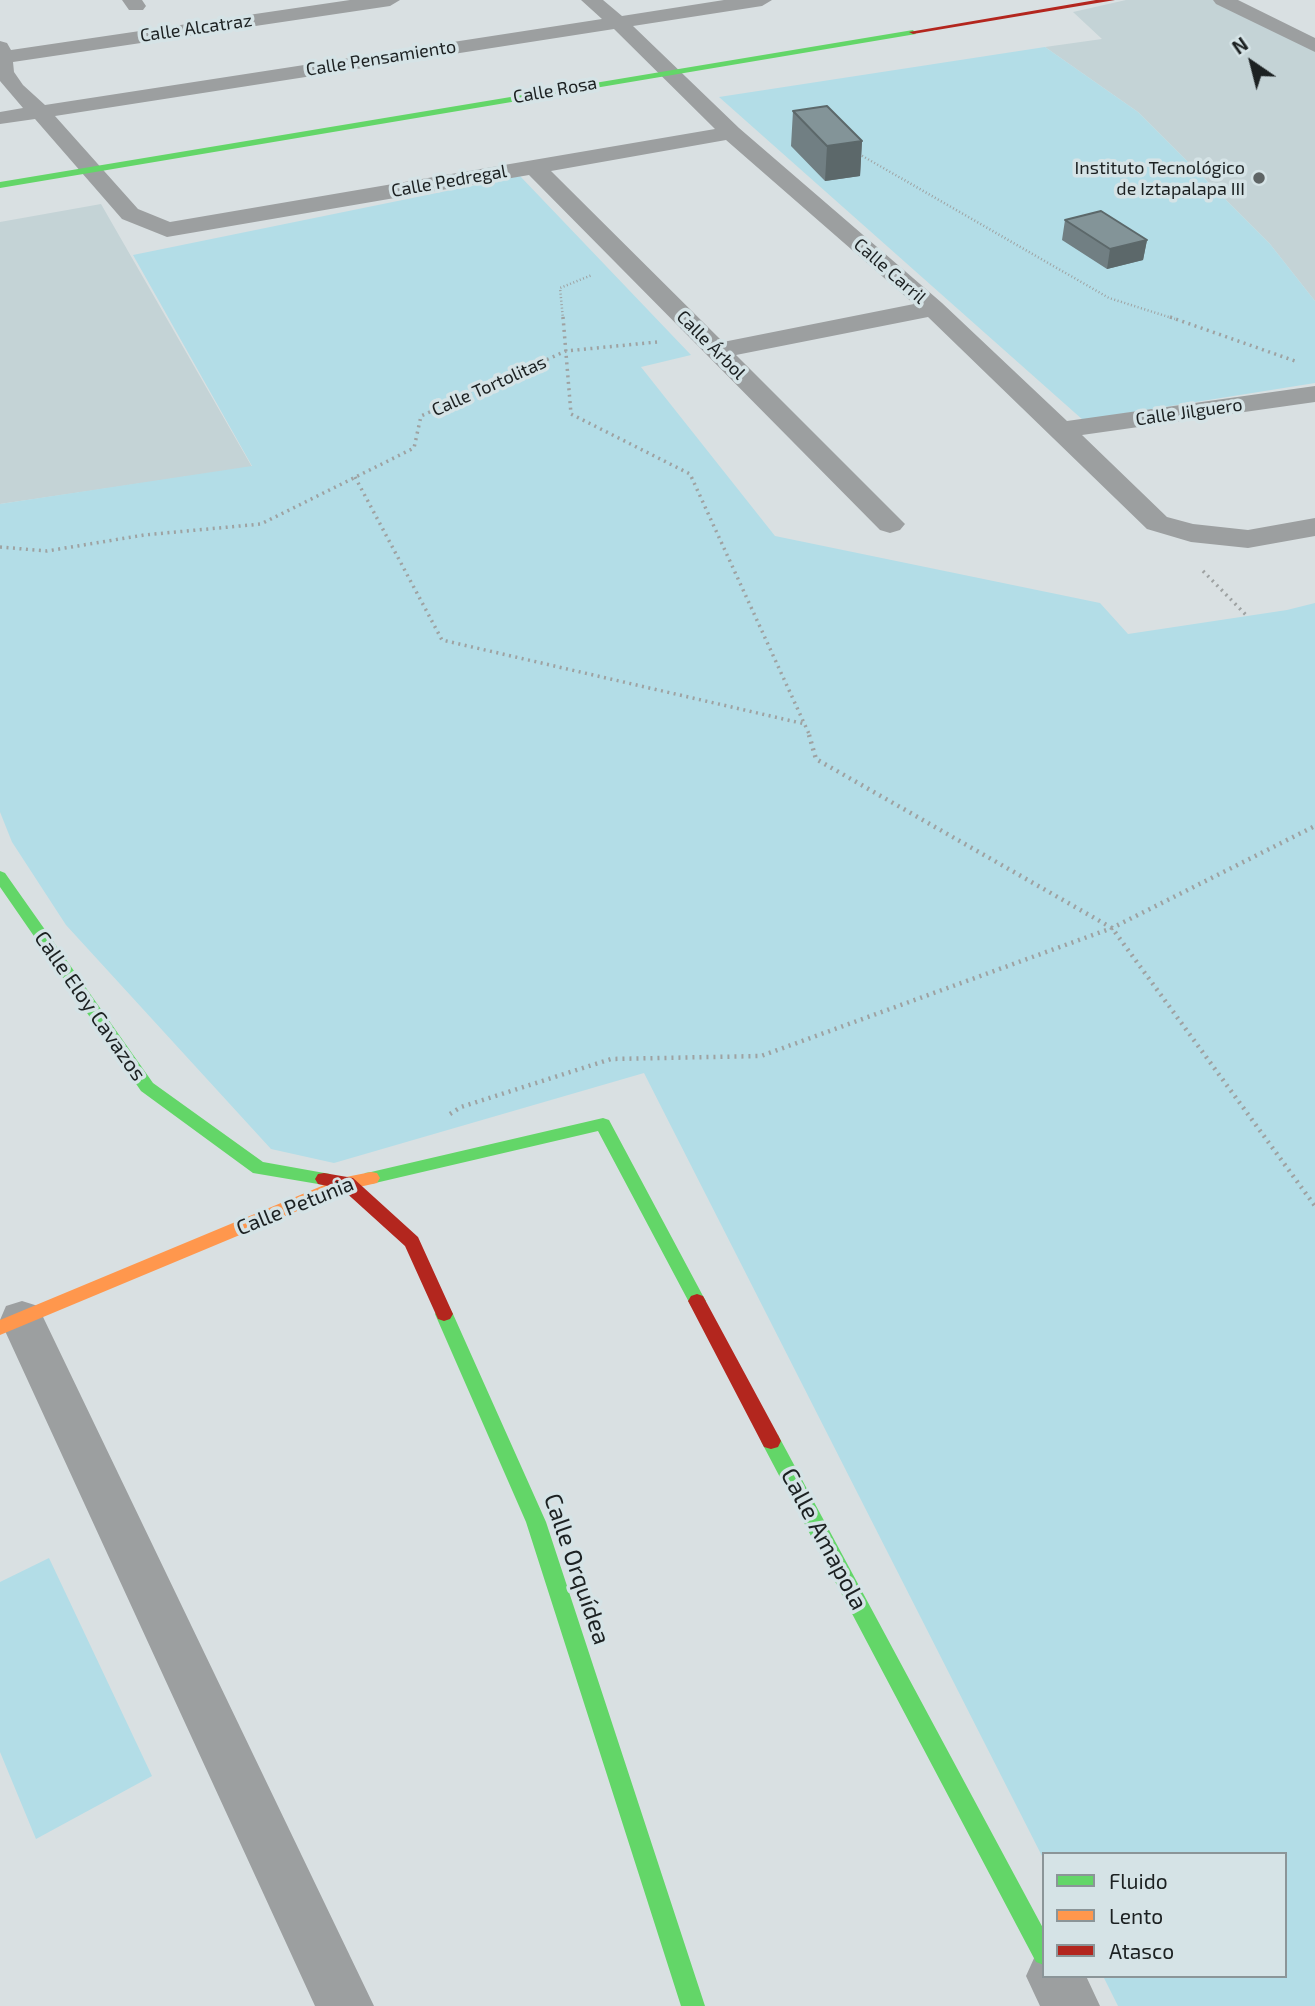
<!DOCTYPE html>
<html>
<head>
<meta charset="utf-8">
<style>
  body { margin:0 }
  #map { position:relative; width:1315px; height:2006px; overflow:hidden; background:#d9e0e2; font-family:"Exo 2",sans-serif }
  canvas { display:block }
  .legend { position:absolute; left:1042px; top:1852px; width:245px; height:126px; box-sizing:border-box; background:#d5e3e6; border:2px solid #8b9598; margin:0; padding:9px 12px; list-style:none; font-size:21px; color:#1c2122 }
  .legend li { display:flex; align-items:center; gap:14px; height:35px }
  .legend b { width:35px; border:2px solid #8b9598 }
  .north { position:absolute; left:1217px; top:28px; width:70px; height:70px; -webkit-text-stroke:5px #d5e3e6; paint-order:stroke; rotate:325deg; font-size:19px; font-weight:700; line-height:28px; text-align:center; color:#1c2122 }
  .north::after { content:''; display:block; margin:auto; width:24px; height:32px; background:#1c2122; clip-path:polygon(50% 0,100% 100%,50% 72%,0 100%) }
</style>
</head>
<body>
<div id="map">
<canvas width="1315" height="2006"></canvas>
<ul class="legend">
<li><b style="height:9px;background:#63d668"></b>Fluido</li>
<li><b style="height:9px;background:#ff974d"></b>Lento</li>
<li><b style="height:9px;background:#b3261e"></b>Atasco</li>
</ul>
<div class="north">N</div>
</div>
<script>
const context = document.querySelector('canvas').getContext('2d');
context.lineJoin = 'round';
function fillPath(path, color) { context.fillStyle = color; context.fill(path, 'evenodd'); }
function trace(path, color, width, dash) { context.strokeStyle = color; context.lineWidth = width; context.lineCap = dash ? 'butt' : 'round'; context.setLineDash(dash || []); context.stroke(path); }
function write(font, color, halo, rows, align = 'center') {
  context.font = font + ' "Exo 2",sans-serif'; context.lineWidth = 7; context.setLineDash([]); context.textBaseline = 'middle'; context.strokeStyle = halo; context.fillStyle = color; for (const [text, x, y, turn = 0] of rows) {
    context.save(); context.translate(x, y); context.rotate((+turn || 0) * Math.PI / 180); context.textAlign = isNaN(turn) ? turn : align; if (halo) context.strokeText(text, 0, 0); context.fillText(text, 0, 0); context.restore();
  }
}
fillPath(new Path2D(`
  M 1126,0 L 1228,0 L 1315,48 L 1315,301 L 1270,244 L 1138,112 L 1045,47 L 1102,39 L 1073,12 Z
  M 101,204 L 252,467 L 0,504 L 0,222 Z`), '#c4d3d6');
fillPath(new Path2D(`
  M 1045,47 L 1138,112 L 1270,244 L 1315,301 L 1315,383 L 1083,420 L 719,97 Z
  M 520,176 L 691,355 L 641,367 L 775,536 L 1100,603 L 1128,634 L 1287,610 L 1315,603 L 1315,2006 L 1118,2006 L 1103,1976 L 1285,1976 L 1285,1854 L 1044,1854 L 1044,1860 L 644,1073 L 334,1163 L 271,1149 L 66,925 L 12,842 L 0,812 L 0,504 L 252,466 L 133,255 Z
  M 49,1558 L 152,1776 L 36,1839 L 0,1752 L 0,1582 Z`), '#b3dde7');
trace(new Path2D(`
  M 859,154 L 1109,298 L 1175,319
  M 563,319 L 560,288 L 592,275`), '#9ea2a2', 2.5, [1, 2.5]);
trace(new Path2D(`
  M 563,317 L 571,414 L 690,474 L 810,736
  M 1170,317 L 1295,361
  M 355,477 L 442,640 L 805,724
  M 0,547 L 47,551 L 144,535 L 261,524 L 414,448 L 421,416 L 566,351 L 657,342
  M 1203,571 L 1246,615`), '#9ea2a2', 3.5, [2, 4.5]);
trace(new Path2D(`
  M 809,735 L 816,759 L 1112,928 L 1315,1206
  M 450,1114 L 461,1107 L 611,1059 L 761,1056 L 1112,928 L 1315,826`), '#9ea2a2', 4.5, [2, 5]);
fillPath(new Path2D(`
  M 122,0 L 142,0 L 146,6 L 143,10 L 129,10 Z
  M 350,0 L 400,0 L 390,6 L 13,62 L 14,72 L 23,85 L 45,105 L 602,19 L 581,0 L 603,0 L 622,16 L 724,0 L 772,0 L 762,6 L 633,26 L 739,128 L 942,303 L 1067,421 L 1315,386 L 1315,402 L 1082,435 L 1167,517 L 1193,524 L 1248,530 L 1315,518 L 1315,536 L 1248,548 L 1191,542 L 1147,529 L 928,317 L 736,355 L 905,524 L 900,530 L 890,533 L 880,530 L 529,175 L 167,237 L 122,219 L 35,119 L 0,124 L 0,112 L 23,108 L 0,81 L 0,41 L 7,43 L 11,50 ZM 614,29 L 715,129 L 170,222 L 138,209 L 55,116 ZM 726,140 L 914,304 L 723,342 L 551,171 Z
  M 1213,0 L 1238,0 L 1315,38 L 1315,52 L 1216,4 Z
  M 22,1301 L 38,1306 L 44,1319 L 374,2006 L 315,2006 L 0,1320 L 6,1306 Z
  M 1044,1952 L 1044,1976 L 1086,1976 L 1100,2006 L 1040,2006 L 1026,1976 L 1035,1956 Z`), '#9c9fa0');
fillPath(new Path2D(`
  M 913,30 L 916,34 L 0,188 L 0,182 Z
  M 0,871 L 5,873 L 153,1083 L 263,1162 L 330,1174 L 333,1179 L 330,1184 L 324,1185 L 253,1173 L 141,1091 L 0,887 Z
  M 603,1118 L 609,1120 L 703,1296 L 706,1301 L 703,1306 L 697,1308 L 691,1306 L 598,1131 L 371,1184 L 365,1183 L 362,1178 L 365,1173 L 371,1172 Z
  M 444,1307 L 450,1309 L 453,1314 L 546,1522 L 705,2006 L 681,2006 L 526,1522 L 435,1314 L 438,1309 Z
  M 771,1433 L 778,1435 L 1044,1930 L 1044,1965 L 1036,1962 L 764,1447 L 761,1441 L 764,1435 Z`), '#63d668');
fillPath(new Path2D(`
  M 371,1172 L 377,1173 L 380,1178 L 377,1183 L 350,1189 L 0,1335 L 0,1320 L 341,1178 Z`), '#ff974d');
fillPath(new Path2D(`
  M 1096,0 L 1115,0 L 913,34 L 909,32 Z
  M 324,1173 L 353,1178 L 418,1237 L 453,1314 L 450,1319 L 444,1321 L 438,1319 L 405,1246 L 342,1189 L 318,1184 L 315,1179 L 318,1174 Z
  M 697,1294 L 703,1296 L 778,1435 L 781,1441 L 778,1447 L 771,1449 L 764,1447 L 688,1301 L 691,1296 Z`), '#b3261e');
fillPath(new Path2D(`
  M 793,111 L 862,141 L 860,176 L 825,181 L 791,146 Z
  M 1065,220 L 1147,240 L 1143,260 L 1107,269 L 1062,240 Z`), '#717f83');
fillPath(new Path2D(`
  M 862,141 L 860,176 L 825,181 L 827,146 Z
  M 1147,240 L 1143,260 L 1107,269 L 1110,249 Z`), '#5c686a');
const building = new Path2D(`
  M 827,106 L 862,141 L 827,146 L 793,111 Z
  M 1101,211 L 1147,240 L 1110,249 L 1065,220 Z`);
fillPath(building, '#839498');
trace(building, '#5c686a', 2);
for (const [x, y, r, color] of [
  [1259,178,7,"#5e6465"]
]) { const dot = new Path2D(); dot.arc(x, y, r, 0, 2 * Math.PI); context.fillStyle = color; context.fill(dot); trace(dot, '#d5e3e6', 2.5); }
write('18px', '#1c2122', '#d5e3e6', [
  ["Calle Alcatraz",196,28,-8],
  ["Calle Pensamiento",381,58,-9],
  ["Calle Rosa",555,90,-10],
  ["Calle Pedregal",449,181,-10],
  ["Calle Carril",890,271,41],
  ["Calle Árbol",711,345,45],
  ["Calle Tortolitas",489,386,-24],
  ["Calle Jilguero",1189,412,-8]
]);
write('18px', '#1c2122', '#d5e3e6', [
  ["Instituto Tecnológico",1245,168],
  ["de Iztapalapa III",1245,189]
], 'right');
write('21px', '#1c2122', '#d5e3e6', [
  ["Calle Eloy Cavazos",90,1006,55],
  ["Calle Petunia",295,1206,-22]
]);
write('24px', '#1c2122', '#d5e3e6', [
  ["Calle Amapola",824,1539,62],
  ["Calle Orquídea",577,1569,71]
]);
</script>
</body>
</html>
